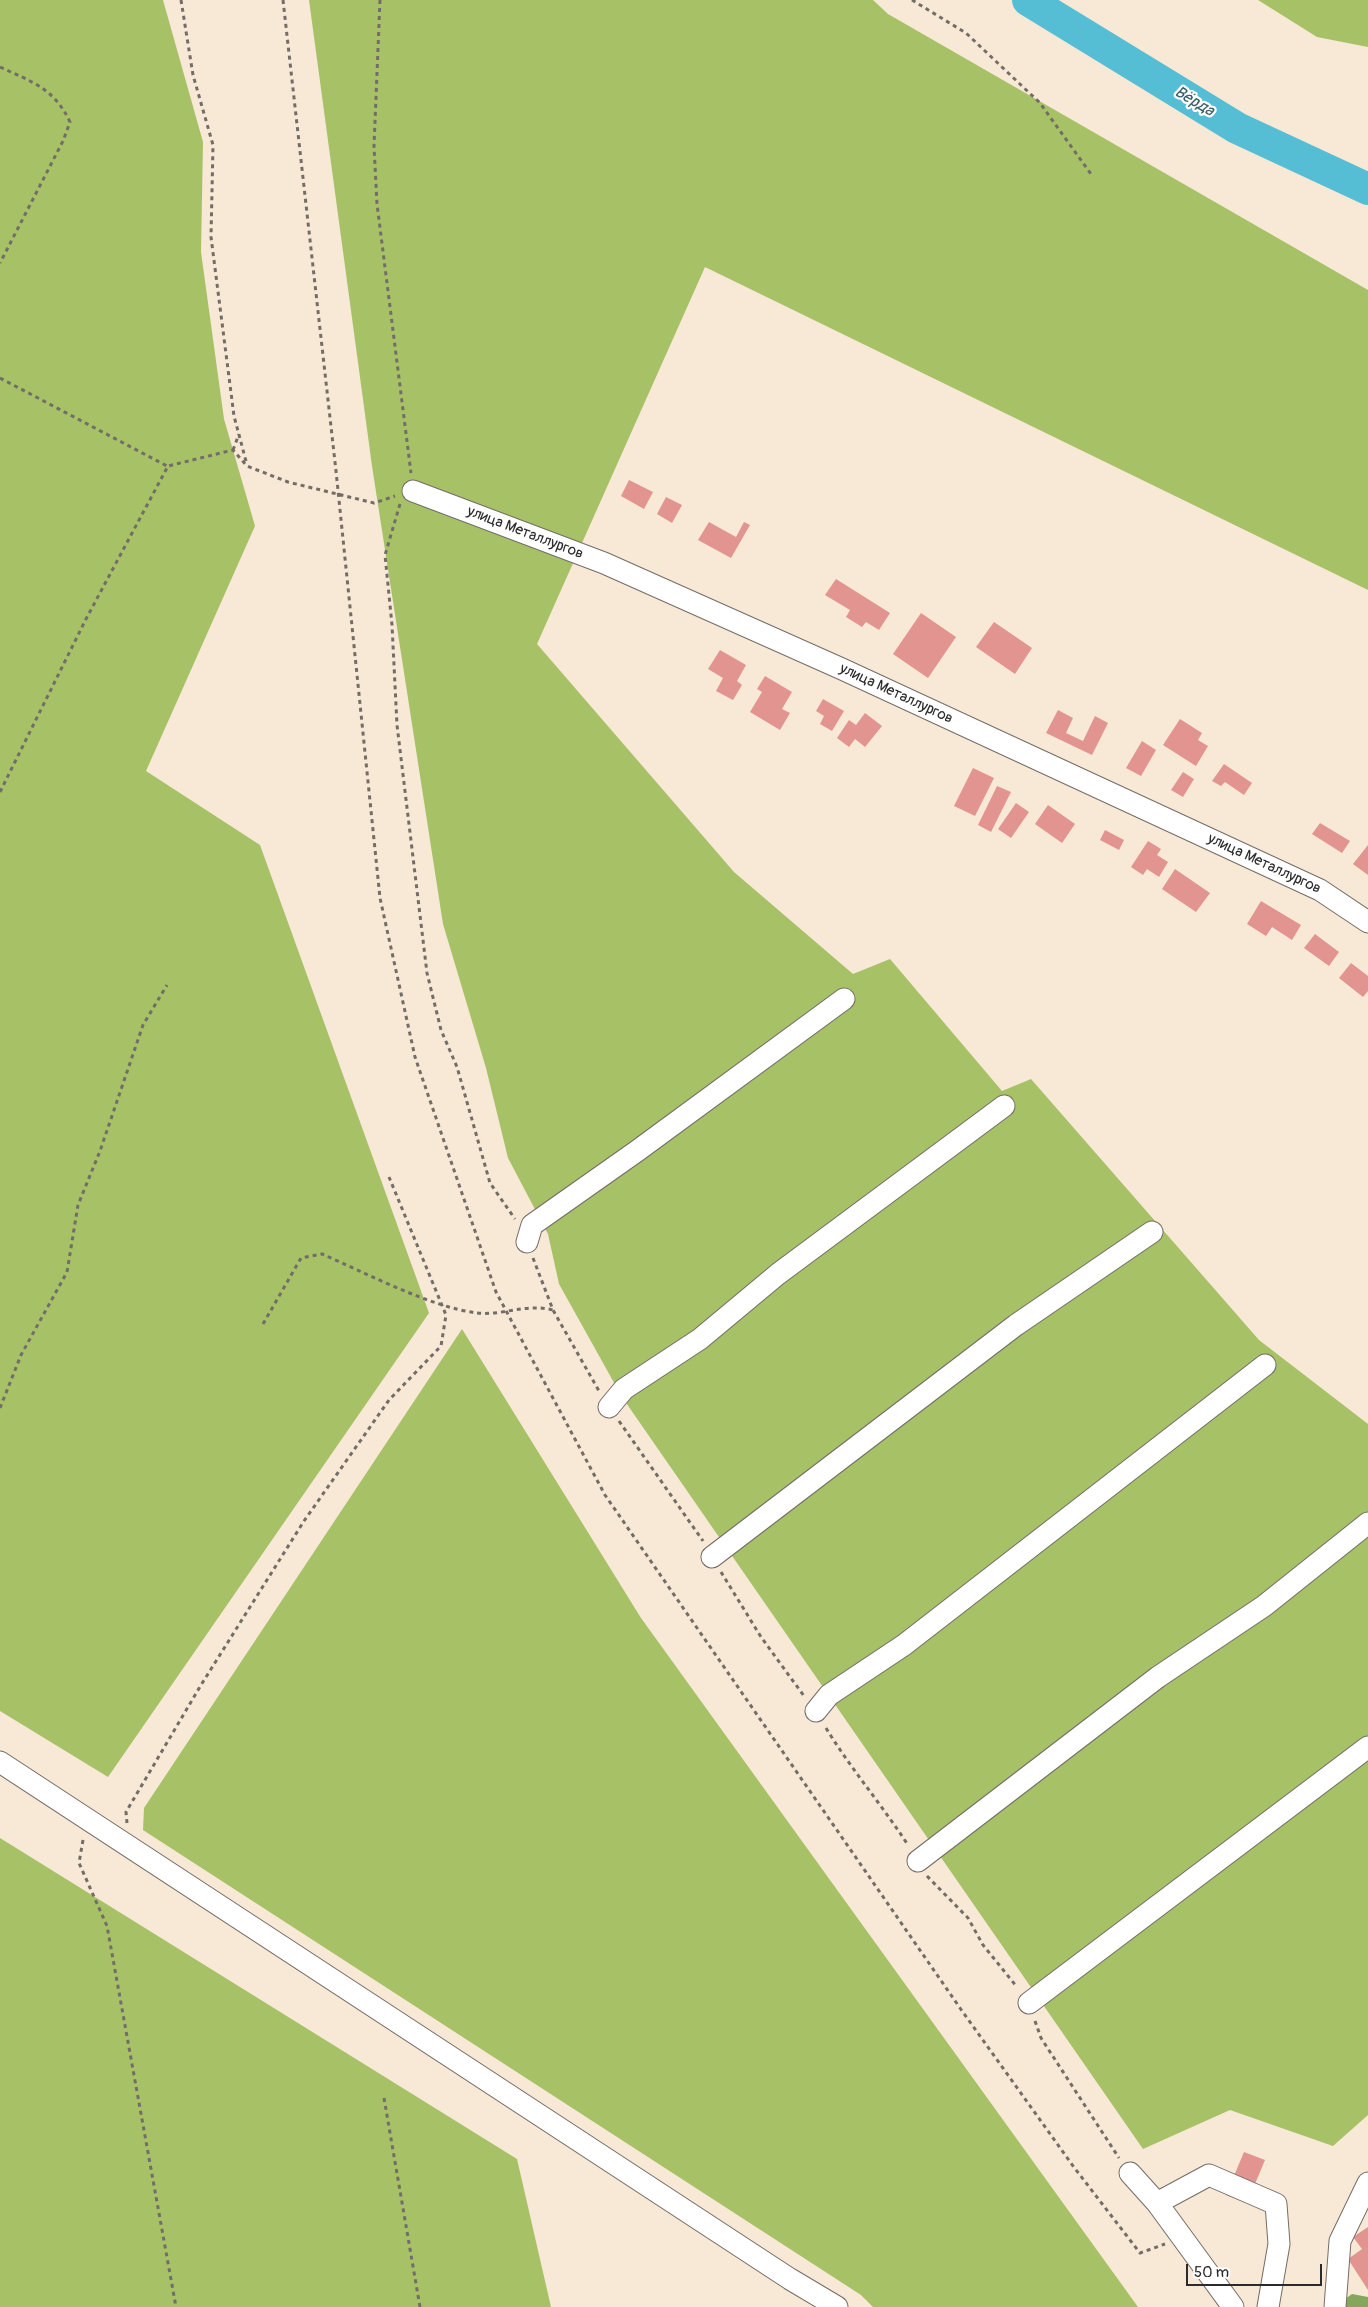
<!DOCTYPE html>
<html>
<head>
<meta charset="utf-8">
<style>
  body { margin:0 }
  #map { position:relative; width:1368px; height:2307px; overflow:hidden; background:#f8e8d6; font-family:Pangolin,sans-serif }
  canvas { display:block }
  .scale { position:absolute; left:1186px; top:2264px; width:136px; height:22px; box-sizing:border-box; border:2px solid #2b2b2b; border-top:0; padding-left:6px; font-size:15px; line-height:18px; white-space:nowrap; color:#2b2b2b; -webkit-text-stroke:4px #fff; paint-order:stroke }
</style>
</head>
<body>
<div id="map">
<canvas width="1368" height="2307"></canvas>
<div class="scale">50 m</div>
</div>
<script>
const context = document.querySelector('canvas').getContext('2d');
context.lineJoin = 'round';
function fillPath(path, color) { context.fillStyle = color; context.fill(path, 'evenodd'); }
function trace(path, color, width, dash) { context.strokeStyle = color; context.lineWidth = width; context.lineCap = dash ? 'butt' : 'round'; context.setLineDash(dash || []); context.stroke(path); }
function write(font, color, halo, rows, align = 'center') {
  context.font = font + ' Pangolin,sans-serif'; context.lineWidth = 4.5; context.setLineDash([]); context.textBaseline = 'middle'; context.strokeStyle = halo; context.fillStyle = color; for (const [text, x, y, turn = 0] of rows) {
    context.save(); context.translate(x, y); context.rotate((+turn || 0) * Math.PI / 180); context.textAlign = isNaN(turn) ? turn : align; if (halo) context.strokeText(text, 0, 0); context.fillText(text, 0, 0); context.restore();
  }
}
fillPath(new Path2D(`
  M 0,0 L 163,0 L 203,142 L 201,252 L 224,419 L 255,526 L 146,771 L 260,845 L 429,1313 L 108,1777 L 0,1711 Z
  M 309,0 L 873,0 L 888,14 L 1368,290 L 1368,590 L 705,267 L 537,644 L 734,872 L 853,974 L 890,959 L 1002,1091 L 1031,1079 L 1259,1340 L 1368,1424 L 1368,2115 L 1333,2146 L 1230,2110 L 1143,2149 L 622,1397 L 559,1284 L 548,1234 L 508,1158 L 486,1068 L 443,924 L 372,466 Z
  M 1258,0 L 1368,0 L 1368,47 L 1317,37 Z
  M 462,1329 L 641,1618 L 1138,2307 L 873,2307 L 861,2295 L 143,1830 L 144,1808 Z
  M 0,1838 L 517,2159 L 551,2307 L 0,2307 Z`), '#a7c167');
fillPath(new Path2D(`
  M 1352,2294 L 1368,2297 L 1368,2307 L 1344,2307 L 1345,2299 Z`), '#85a75c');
trace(new Path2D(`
  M 1028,0 L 1237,128 L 1368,189`), '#56bed4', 32);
fillPath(new Path2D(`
  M 629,480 L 653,492 L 644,509 L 621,496 Z
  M 666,497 L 682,505 L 672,523 L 657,514 Z
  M 709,522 L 736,537 L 744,522 L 750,525 L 731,558 L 698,540 Z
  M 836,579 L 890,613 L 879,630 L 866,622 L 862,627 L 846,617 L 850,610 L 825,595 Z
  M 921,613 L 956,637 L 928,678 L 893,654 Z
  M 994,622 L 1032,648 L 1015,674 L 976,647 Z
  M 720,650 L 746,665 L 737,681 L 742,685 L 733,700 L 716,691 L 723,678 L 708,669 Z
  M 765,676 L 792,692 L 782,709 L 790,713 L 780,730 L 750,712 L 762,692 L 757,689 Z
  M 823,699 L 844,711 L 832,731 L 820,724 L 824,716 L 816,711 Z
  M 1058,710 L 1073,718 L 1066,733 L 1083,741 L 1095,716 L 1108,723 L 1092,755 L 1046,733 Z
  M 865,713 L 882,726 L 865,747 L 855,739 L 849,747 L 837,738 L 849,720 L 856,725 Z
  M 1180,719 L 1202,733 L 1198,740 L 1208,746 L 1196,766 L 1163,745 Z
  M 1142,741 L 1156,750 L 1141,776 L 1126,768 Z
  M 1224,764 L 1252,783 L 1244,795 L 1225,782 L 1221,786 L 1212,781 Z
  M 973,768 L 994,778 L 975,816 L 954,806 Z
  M 1183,772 L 1194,779 L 1183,797 L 1171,790 Z
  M 997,786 L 1011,792 L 991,832 L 978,825 Z
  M 1016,803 L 1029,812 L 1011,838 L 998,829 Z
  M 1048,805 L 1075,824 L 1062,843 L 1035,824 Z
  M 1320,823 L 1350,841 L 1342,853 L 1312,834 Z
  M 1105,830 L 1124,840 L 1119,850 L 1100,840 Z
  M 1148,841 L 1161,849 L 1157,855 L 1168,862 L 1159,877 L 1147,869 L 1143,875 L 1131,867 Z
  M 1368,845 L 1368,875 L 1353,864 Z
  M 1175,869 L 1210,893 L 1196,912 L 1162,889 Z
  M 1261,901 L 1301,925 L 1292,940 L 1272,927 L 1266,936 L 1247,924 Z
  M 1315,934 L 1339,952 L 1329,966 L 1304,948 Z
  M 1351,963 L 1368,976 L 1368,991 L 1363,997 L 1339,978 Z
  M 1244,2152 L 1265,2160 L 1247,2203 L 1226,2195 Z
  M 1368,2227 L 1368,2290 L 1348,2259 L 1362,2249 L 1353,2237 Z`), '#e29490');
const minor = new Path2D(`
  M 413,491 L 604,563 L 842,669 L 1320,890 L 1368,922
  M 527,1242 L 532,1225 L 637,1151 L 844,999
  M 609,1407 L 624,1389 L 700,1339 L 778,1274 L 1004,1106
  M 712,1557 L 1016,1325 L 1152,1232
  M 816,1711 L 829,1695 L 904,1645 L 1265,1365
  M 0,1762 L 790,2279 L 837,2307
  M 918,1861 L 1158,1677 L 1264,1606 L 1368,1523
  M 1029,2003 L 1368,1747
  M 1130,2173 L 1157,2203
  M 1233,2307 L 1157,2203 L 1209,2175 L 1276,2204 L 1279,2244 L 1268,2307
  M 1335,2307 L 1340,2241 L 1368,2183`);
trace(minor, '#736d67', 23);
trace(new Path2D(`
  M 181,0 L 193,75 L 213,145 L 211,237 L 234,416 L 247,465
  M 283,0 L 336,471 L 380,898 L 415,1057 L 496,1292 L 605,1495 L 960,2008 L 1073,2166 L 1140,2253 L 1165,2244
  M 380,0 L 374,146 L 377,204 L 411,473
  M 912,0 L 966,33 L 1040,103 L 1091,174
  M 0,67 C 32,82 54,88 70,122 L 63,141 L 0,263
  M 0,378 L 167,466
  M 233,450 L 239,434
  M 400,504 L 385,555 L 392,625 L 397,725 L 427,973 L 441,1030 L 457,1067 L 490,1183 L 515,1219
  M 0,792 L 86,619 L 168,466 L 233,450 L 247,466 L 288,482 L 374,503 L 395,496
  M 533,1258 L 553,1310 L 599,1391
  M 263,1324 L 301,1258 L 322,1254 C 366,1273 430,1307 477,1313 C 502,1316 526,1303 553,1310
  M 0,1408 L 21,1355 L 67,1272 L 78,1205 L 100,1151 L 143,1025 L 167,985
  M 619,1421 L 703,1541
  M 721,1572 L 761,1637 L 804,1696
  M 826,1728 C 851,1769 882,1805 908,1845
  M 127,1823 L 126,1812 L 201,1685 L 304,1521 L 389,1400 L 441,1346 L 446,1315 L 389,1177
  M 83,1840 L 79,1863 L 107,1926 L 176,2307
  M 927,1876 L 968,1918 L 983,1945 L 1017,1987
  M 1035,2021 L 1041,2038 L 1119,2158
  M 384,2098 L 420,2307`), '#736d67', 3, [4, 4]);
trace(minor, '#fff', 21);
write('15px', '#2b2b2b', '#fff', [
  ["улица Металлургов",525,533,21],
  ["улица Металлургов",896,694,25],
  ["улица Металлургов",1264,864,25]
]);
write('italic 16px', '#3a5e66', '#fff', [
  ["Вёрда",1194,102,31]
]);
</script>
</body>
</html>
